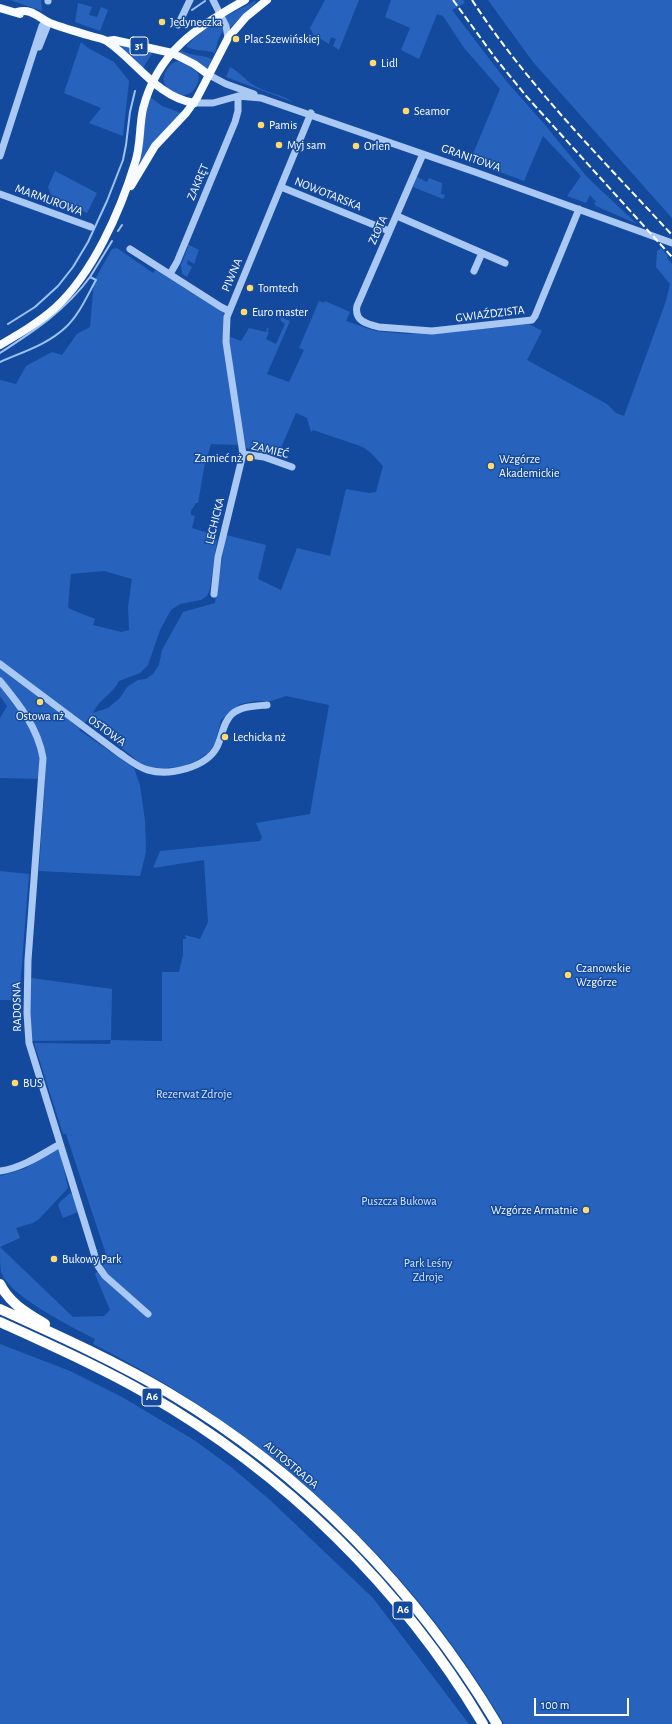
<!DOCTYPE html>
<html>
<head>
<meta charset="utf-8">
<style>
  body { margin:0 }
  #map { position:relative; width:672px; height:1724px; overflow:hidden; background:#144a9e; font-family:"Alegreya Sans",sans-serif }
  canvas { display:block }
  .scale { position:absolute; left:534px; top:1698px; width:95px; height:18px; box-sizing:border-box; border:2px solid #fff; border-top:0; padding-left:5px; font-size:12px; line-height:14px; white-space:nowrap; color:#fff; -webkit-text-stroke:3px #144a9e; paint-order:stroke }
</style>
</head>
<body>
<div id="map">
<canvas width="672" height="1724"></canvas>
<div class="scale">100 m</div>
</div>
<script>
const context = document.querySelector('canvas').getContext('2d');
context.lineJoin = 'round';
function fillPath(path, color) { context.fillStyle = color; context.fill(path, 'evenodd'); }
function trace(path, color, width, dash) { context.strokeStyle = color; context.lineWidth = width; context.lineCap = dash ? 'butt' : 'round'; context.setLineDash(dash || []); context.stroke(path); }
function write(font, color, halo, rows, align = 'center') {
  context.font = font + ' "Alegreya Sans",sans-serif'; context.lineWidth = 3; context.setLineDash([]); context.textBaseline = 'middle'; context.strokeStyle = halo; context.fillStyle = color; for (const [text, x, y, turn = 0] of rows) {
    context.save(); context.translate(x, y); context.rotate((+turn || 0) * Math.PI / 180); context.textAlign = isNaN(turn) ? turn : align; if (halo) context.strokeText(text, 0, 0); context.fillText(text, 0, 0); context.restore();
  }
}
fillPath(new Path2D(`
  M 10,0 L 41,0 L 42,11 Z
  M 325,0 L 359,0 L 339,50 L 333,46 L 336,39 L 331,37 L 329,44 L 313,34 L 310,28 Z
  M 391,0 L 463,0 L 465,3 L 452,10 L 507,82 L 546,126 L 587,177 L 637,224 L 596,206 L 594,203 L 596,202 L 590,195 L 586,203 L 567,196 L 581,176 L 543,136 L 524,181 L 470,161 L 500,89 L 464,48 L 443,16 L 437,14 L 419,59 L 401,50 L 410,28 L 385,17 Z
  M 488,0 L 672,0 L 672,218 L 533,62 Z
  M 255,1 L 256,2 L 230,28 L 224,17 Z
  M 78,3 L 92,7 L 89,15 L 97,17 L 101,7 L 108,10 L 100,31 L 75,22 Z
  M 220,20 L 223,30 L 218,40 L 215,53 C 205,49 194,52 186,46 L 202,31 Z
  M 81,42 L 88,48 L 114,62 L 129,81 L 123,136 L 89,123 L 101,108 L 64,93 Z
  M 114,42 L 154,50 L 143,68 L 133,57 Z
  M 181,50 C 191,57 201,54 212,59 L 208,69 L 180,53 Z
  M 178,61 L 190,66 L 198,73 C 200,79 198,83 195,88 C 185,105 155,88 166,71 C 169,66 171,63 178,61 Z
  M 230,67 C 240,72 246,81 255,86 C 267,93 281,94 293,102 L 226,77 Z
  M 150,97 L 162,106 L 181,113 L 159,136 L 141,162 L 140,161 L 146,115 Z
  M 55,171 L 97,193 L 87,213 L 51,195 L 48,187 Z
  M 417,177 L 427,182 L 429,178 L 442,183 L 441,194 L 445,195 L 443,199 L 413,187 Z
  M 187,244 L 199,250 L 194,264 L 188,260 L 187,264 L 192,267 L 187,277 L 182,274 L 181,265 L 188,247 Z
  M 117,248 L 153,273 L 156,270 L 223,312 L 224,315 L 239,445 L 211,444 L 204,468 L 198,503 L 196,503 L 193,508 L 191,510 L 191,515 L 195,516 L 192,528 L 205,532 L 217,540 L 210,589 L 207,596 L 201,600 L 180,604 L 171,610 L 160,630 L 148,665 L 140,673 L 119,681 C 113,694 98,700 93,713 L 108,708 L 120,698 L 127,687 L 138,680 L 146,679 L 153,674 L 159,665 L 162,650 L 183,612 L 215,603 L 226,535 L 266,545 L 258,579 L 281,590 L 297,548 L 330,556 L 346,489 L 369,493 L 376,492 L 383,466 L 371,453 L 363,447 L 313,430 L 311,432 L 307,418 L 296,413 L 277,457 L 246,448 L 228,336 L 241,341 L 249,328 L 266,332 L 267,328 L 269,329 L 267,332 L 269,332 L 266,339 L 276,344 L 285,324 L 281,321 L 280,317 L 290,321 L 267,374 L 289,382 L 304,350 L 299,348 L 319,301 L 324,303 L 325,301 L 350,312 L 346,321 L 375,331 L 407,334 L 493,328 L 529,324 L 542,331 L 527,360 L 607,404 L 616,413 L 624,416 L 666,301 L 670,284 L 656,267 L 657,251 L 661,248 L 668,256 L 667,258 L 672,264 L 672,1724 L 504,1724 C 406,1557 265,1431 93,1344 L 95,1339 C 72,1327 9,1296 1,1272 C 0,1265 0,1255 0,1247 L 73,1317 L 104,1316 L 110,1310 L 95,1274 L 108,1260 L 66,1134 L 63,1134 L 34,1043 L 110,1044 L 111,1040 L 31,1041 L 29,1010 L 31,978 L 112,989 L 111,1040 L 162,1041 L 162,972 L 179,972 L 183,955 L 183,939 L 186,939 L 185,935 L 200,939 L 208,922 L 204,860 L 153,868 L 160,851 L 260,841 L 262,837 L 256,823 L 310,814 L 329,705 L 286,696 L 271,701 L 256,701 L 240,704 L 221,720 L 215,743 L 208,753 L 196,761 L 181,767 L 165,768 L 152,768 L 139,762 L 87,720 L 79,730 L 134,768 L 140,785 L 145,821 L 146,852 L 140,876 L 39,871 L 45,779 L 0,778 L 0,718 L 7,706 L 0,696 L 0,380 L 16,384 L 26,366 L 52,352 L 62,355 L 77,334 L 90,327 L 94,281 L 112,249 ZM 104,571 L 132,579 L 128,607 L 129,630 L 121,632 L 93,625 L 95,619 L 70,609 L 68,607 L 71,574 Z
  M 0,871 L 29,874 L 19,1000 L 0,1000 Z
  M 59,1147 L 68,1188 L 39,1219 L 33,1223 L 16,1228 L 20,1238 L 0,1247 L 0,1176 L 24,1169 Z
  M 70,1193 L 73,1195 L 78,1212 L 63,1218 L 58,1205 L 61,1201 Z
  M 0,1344 L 70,1371 L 122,1397 L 194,1440 L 231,1467 L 270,1500 L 373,1598 L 469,1724 L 0,1724 Z`), '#2763bc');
trace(new Path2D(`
  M 192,10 L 205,1
  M 118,231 L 122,225
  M 8,324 L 35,307 L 58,286 L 73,267 L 88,242 L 107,201 L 123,160 L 126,145 L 130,112 L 135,91
  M 0,353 C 34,331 66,310 90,277
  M 0,362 C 22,352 47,345 66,327 C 79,315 87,296 96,280 L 90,277 L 112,241`), '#9dc2f7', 2);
trace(new Path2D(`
  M 48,0 L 48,1
  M 213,0 L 226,26 L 228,38
  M 178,25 L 190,0
  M 39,47 L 47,27 L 46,21
  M 209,75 L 226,84 L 254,94
  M 194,103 L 213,103 L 238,96 L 261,98 L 475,172 L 672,243
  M 423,154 L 357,306 C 354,321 367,324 379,327 L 432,331 L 532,320 L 535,316 L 579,209
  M 0,156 L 39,35 L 42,26 L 46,21
  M 281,187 L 389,231
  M 0,194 L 91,227
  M 397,216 L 505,263
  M 130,249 L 221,307 L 229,311
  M 474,271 L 482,253
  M 170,274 L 177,262 L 235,122 L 238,111 L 238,96
  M 243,454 L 264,457 L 292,467
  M 214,594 L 218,557 L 243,454 L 226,342 L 227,317 L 311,113
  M 0,664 L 119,753 C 128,759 137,767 148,770 C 169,776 206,768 217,747 C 222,737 223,722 232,714 C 241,706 256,706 267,705
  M 0,681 C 19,704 38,728 43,758 L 28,960 L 27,1013 L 29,1043 L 98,1266 L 105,1276 L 148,1314
  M 0,1171 C 22,1168 41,1155 60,1144`), '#aac8f4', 7);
trace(new Path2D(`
  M 0,8 L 20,14
  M 17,12 C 33,8 38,18 50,23 C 63,28 77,32 91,36 C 96,38 103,38 108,42 C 136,61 157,97 194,103
  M 107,41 L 114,40 L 172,53 L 194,64 L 209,75
  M 131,186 L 155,146 L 186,113 L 197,98 L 228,38 L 246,17 L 267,0
  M 0,345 C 19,334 38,323 55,308 C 93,273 120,212 135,163 C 141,146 139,127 143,109 C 157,52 198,26 245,0`), '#f7faff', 8);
trace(new Path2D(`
  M 0,1284 C 9,1303 27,1313 45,1324
  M 0,1309 C 57,1335 115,1361 169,1393 C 304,1473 417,1590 497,1724
  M 0,1322 C 50,1345 100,1367 147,1394 C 285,1473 402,1588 483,1724`), '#fff', 10);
trace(new Path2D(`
  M 453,0 L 496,59 L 527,97 L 672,257
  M 472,0 C 528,86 603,160 672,235`), '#fff', 2, [7, 3]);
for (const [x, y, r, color] of [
  [162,22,4,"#ffdb6d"],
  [236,39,4,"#ffdb6d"],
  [373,63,4,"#ffdb6d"],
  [406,111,4,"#ffdb6d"],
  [261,125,4,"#ffdb6d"],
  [279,145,4,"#ffdb6d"],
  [356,146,4,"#ffdb6d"],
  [250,288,4,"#ffdb6d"],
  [244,312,4,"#ffdb6d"],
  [250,458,4,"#ffdb6d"],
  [491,466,4,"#ffdb6d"],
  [40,702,4,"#ffdb6d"],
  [225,737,4,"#ffdb6d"],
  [568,975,4,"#ffdb6d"],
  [15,1083,4,"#ffdb6d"],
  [586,1210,4,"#ffdb6d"],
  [54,1259,4,"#ffdb6d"]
]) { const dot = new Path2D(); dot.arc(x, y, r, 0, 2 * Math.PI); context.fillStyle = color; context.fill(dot); trace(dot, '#144a9e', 1.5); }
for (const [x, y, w] of [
  [139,46,18],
  [152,1397,20],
  [403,1610,20]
]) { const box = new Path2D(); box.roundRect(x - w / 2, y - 9, w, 18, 3); context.fillStyle = '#144a9e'; context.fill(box); trace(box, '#fff', 1); }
write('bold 11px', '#fff', null, [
  ["31",139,46],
  ["A6",152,1397],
  ["A6",403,1610]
]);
write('12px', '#fff', '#144a9e', [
  ["Jedyneczka",170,22],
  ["Plac Szewińskiej",244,39],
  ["Lidl",381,63],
  ["Seamor",414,111],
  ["Pamis",269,125],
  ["Myj sam",287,145],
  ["Orlen",364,146],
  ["Tomtech",258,288],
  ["Euro master",252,312],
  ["Zamieć nż",242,458,"right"],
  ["Wzgórze",499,459],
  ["Akademickie",499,473],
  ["Ostowa nż",40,716,"center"],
  ["Lechicka nż",233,737],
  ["Czanowskie",576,968],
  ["Wzgórze",576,982],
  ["BUS",23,1083],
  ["Wzgórze Armatnie",578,1210,"right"],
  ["Bukowy Park",62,1259]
], 'left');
write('12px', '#fff', '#144a9e', [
  ["GRANITOWA",471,158,19],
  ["ZAKRĘT",198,182,-67],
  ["NOWOTARSKA",328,194,22],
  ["MARMUROWA",49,200,20],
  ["ZŁOTA",378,230,-66],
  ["PIWNA",232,275,-67],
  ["GWIAŹDZISTA",490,314,-7],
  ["ZAMIEĆ",270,450,14],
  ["LECHICKA",215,521,-76],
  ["OSTOWA",107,731,36],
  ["RADOSNA",17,1007,-91],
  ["AUTOSTRADA",291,1465,40]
]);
write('12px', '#d3e4fd', '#144a9e', [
  ["Rezerwat Zdroje",194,1094],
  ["Puszcza Bukowa",399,1201],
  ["Park Leśny",428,1263],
  ["Zdroje",428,1277]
]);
</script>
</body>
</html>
